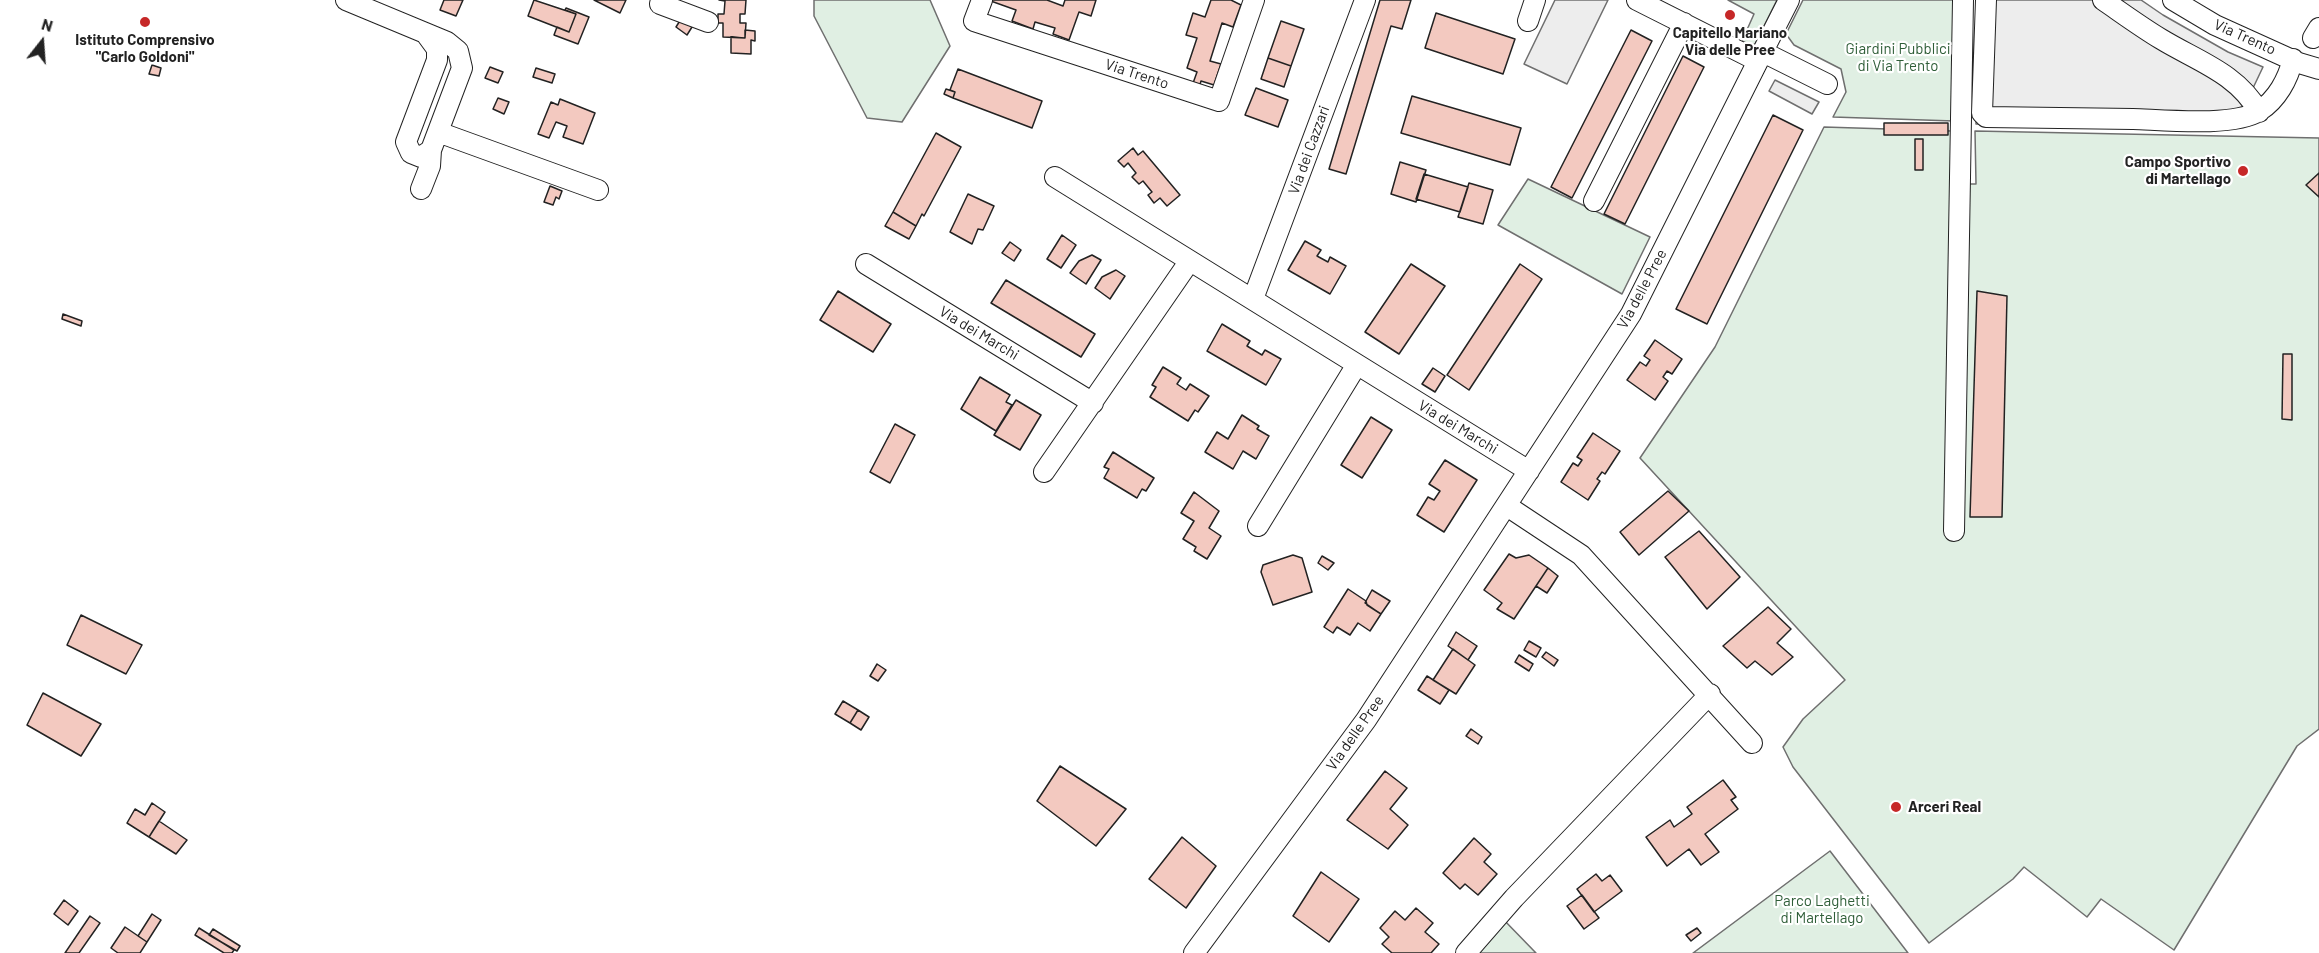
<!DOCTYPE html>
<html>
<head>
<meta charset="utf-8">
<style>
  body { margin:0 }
  #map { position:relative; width:2319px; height:953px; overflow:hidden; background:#fff; font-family:Barlow,sans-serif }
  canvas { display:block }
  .north { position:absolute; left:12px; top:12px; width:60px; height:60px; -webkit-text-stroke:4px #fff; paint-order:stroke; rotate:17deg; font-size:16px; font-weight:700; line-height:24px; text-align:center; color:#222 }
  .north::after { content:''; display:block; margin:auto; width:21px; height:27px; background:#222; clip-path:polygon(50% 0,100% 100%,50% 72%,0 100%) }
</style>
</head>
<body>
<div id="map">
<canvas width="2319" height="953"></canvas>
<div class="north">N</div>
</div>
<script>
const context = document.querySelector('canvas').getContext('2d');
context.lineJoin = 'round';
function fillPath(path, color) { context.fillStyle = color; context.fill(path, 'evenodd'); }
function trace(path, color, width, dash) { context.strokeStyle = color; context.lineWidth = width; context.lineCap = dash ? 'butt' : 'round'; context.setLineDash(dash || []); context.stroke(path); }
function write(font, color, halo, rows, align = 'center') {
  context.font = font + ' Barlow,sans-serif'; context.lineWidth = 4.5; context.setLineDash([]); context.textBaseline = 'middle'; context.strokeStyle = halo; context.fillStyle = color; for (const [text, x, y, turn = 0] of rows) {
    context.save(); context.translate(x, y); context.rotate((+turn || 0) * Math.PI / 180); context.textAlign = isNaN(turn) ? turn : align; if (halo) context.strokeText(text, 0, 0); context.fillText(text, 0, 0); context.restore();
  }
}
const green = new Path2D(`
  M 814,0 L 930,0 L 950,46 L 902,122 L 867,118 L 814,16 Z
  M 1777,0 L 1755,44 L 1751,45 L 1742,41 L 1754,14 L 1728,0 Z
  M 1803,0 L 1955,0 L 1954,121 L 1833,117 L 1846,92 L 1841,69 L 1794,45 L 1786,34 Z
  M 1824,127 L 1952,131 L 1952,184 L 1976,184 L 1975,131 L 2319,138 L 2319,729 L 2297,746 L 2174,950 L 2101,899 L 2087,917 L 2024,867 L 2013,879 L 1929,943 L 1793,767 L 1783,747 L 1803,719 L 1845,680 L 1640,458 L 1715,347 Z
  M 1528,179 L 1650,237 L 1622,294 L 1498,225 Z
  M 1830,851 L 1908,953 L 1693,953 Z
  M 1502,918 L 1536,953 L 1473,953 Z`);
fillPath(green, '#e0efe3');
trace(green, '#6f6f6f', 1.5);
const parking = new Path2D(`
  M 1555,0 L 1608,0 L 1567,84 L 1524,64 Z
  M 1979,0 L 2141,0 L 2163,15 L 2228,52 L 2263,67 L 2234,128 L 1976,124 Z
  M 1775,80 L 1819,102 L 1812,114 L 1769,91 Z`);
fillPath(parking, '#ededed');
trace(parking, '#6f6f6f', 1.5);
const building = new Path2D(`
  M 444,0 L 463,0 L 456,16 L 440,10 Z
  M 534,0 L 576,14 L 569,32 L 528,16 Z
  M 594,0 L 626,0 L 620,13 Z
  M 746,0 L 745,14 L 740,14 L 740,23 L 746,23 L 745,38 L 723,37 L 723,23 L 718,23 L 718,14 L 724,14 L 725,1 L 719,0 Z
  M 988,0 L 1047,0 L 1063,6 L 1065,0 L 1096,0 L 1091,16 L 1079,12 L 1069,40 L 1053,34 L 1055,28 L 1035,22 L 1033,29 L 1012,21 L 1016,10 Z
  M 1211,0 L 1231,0 L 1241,5 L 1233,27 L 1222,23 L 1210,61 L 1221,64 L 1214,85 L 1201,81 L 1199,88 L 1192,86 L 1197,72 L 1187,68 L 1197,38 L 1186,35 L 1193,13 L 1205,17 Z
  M 1380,0 L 1411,0 L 1402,29 L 1391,26 L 1346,174 L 1329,169 Z
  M 566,8 L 589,17 L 578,44 L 554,35 L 557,27 L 569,32 L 576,14 L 565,10 Z
  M 1436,13 L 1515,39 L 1503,74 L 1425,48 Z
  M 681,19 L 692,27 L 687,35 L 676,27 Z
  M 1281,21 L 1304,29 L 1291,66 L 1268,58 Z
  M 745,30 L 755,31 L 755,41 L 751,40 L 751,54 L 731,53 L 731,37 L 745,38 Z
  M 1631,30 L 1652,41 L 1572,198 L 1551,187 Z
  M 1683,56 L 1704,67 L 1625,224 L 1604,214 Z
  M 1268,58 L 1291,66 L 1284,87 L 1261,79 Z
  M 152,65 L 161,68 L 159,76 L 149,74 Z
  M 490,67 L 503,72 L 498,83 L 485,78 Z
  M 536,68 L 555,74 L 552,83 L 533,77 Z
  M 958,69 L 1042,101 L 1032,128 L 953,98 L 955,92 L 950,90 Z
  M 1256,88 L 1288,100 L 1278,127 L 1245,115 Z
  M 946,89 L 955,92 L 953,98 L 944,94 Z
  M 1412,96 L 1521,128 L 1510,165 L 1401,133 Z
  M 498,98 L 509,102 L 504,114 L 493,109 Z
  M 560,99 L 595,113 L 583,144 L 563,137 L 567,126 L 556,122 L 549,138 L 538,134 L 551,102 L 558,105 Z
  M 1773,115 L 1803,130 L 1707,324 L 1676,309 Z
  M 1884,123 L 1948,123 L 1948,135 L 1884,135 Z
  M 936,133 L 961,147 L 924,216 L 922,214 L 916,226 L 893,212 Z
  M 1915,139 L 1923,139 L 1923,170 L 1915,170 Z
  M 1133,148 L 1138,155 L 1143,151 L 1180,195 L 1167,206 L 1160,198 L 1154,203 L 1148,195 L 1152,192 L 1143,181 L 1139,184 L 1132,177 L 1136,173 L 1128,163 L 1124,167 L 1118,161 Z
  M 1400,162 L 1426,170 L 1416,202 L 1391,194 Z
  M 2319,173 L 2319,197 L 2306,185 Z
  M 1424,174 L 1468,187 L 1460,212 L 1416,199 Z
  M 1469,183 L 1493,190 L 1483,224 L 1458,217 Z
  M 550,186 L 562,191 L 559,199 L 556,197 L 553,205 L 544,202 Z
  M 968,194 L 994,206 L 983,230 L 978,229 L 972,244 L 950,232 Z
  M 893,212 L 916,226 L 909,239 L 885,226 Z
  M 1062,235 L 1076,245 L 1061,268 L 1047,259 Z
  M 1305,241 L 1321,250 L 1317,256 L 1328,262 L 1330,257 L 1346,266 L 1330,294 L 1288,270 Z
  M 1010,242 L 1021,250 L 1014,261 L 1002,253 Z
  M 1092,255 L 1101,260 L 1086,284 L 1070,273 L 1079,261 Z
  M 1411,264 L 1445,286 L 1399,354 L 1365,332 Z
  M 1520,264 L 1542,279 L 1469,390 L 1447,375 Z
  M 1116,270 L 1125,276 L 1110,299 L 1095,288 L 1102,277 Z
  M 1006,280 L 1095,334 L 1081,357 L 991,303 Z
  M 838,291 L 891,324 L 873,352 L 820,320 Z
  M 1977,291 L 2007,296 L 2002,517 L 1970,517 Z
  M 63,314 L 82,321 L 81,326 L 62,319 Z
  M 1222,324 L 1250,341 L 1247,346 L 1262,355 L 1265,350 L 1281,359 L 1266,385 L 1207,351 Z
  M 1655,340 L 1682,359 L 1672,374 L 1667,371 L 1663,377 L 1668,381 L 1655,400 L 1627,380 L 1640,362 L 1646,366 L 1650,360 L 1644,356 Z
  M 2283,354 L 2292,354 L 2292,420 L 2282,419 Z
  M 1163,367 L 1181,378 L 1177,384 L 1186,390 L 1190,384 L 1209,396 L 1198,412 L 1195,410 L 1188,421 L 1150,397 L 1156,387 L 1152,385 Z
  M 1433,368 L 1445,376 L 1435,392 L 1422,384 Z
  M 980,377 L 1010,395 L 1006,402 L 1012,405 L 996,431 L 961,409 Z
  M 1016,400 L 1041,415 L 1020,450 L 994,435 Z
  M 1242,415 L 1259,426 L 1257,429 L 1269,436 L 1256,459 L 1243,451 L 1233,469 L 1205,452 L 1217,432 L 1228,439 Z
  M 1371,417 L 1392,430 L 1362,478 L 1341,465 Z
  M 895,424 L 915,435 L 890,483 L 870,472 Z
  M 1593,433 L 1620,451 L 1605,474 L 1602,472 L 1597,479 L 1600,481 L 1588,500 L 1561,482 L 1573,463 L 1578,466 L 1582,460 L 1577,457 Z
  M 1113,452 L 1154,478 L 1146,491 L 1142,489 L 1137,498 L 1104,478 L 1109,469 L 1104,467 Z
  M 1445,460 L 1477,480 L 1444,532 L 1417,515 L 1428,497 L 1434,500 L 1440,491 L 1429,484 Z
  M 1668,491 L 1689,511 L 1639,555 L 1620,532 Z
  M 1194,492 L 1219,511 L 1209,528 L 1221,536 L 1207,559 L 1194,551 L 1196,547 L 1183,539 L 1194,521 L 1181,513 Z
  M 1699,531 L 1740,577 L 1707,609 L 1665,557 Z
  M 1509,554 L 1516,558 L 1529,555 L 1548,568 L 1514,619 L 1497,609 L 1502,603 L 1484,590 Z
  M 1293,555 L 1302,558 L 1312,592 L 1273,605 L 1261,572 L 1263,565 Z
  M 1322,556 L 1334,563 L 1328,570 L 1318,563 Z
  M 1548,568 L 1558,576 L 1547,593 L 1536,586 Z
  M 1348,589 L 1366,601 L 1365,603 L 1381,614 L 1370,631 L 1358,623 L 1350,635 L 1337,627 L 1333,633 L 1324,627 Z
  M 1372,590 L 1390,601 L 1381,614 L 1367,605 L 1366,601 Z
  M 1768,607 L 1791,629 L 1777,643 L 1793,657 L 1772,675 L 1755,661 L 1747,668 L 1723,646 Z
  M 81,615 L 142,645 L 126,674 L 67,645 Z
  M 1456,632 L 1477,646 L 1468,660 L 1448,646 Z
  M 1529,641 L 1541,648 L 1536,657 L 1524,650 Z
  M 1453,649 L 1475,665 L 1456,694 L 1433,680 Z
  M 1546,652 L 1558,660 L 1554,666 L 1542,657 Z
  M 1519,655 L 1533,664 L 1529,671 L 1515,662 Z
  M 877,664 L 886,670 L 878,681 L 870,676 Z
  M 1427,676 L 1449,690 L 1440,704 L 1418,690 Z
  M 43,693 L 101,724 L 81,756 L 27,725 Z
  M 843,701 L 858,710 L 850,723 L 835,714 Z
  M 858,710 L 869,717 L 861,730 L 850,723 Z
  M 1471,729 L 1482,737 L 1478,744 L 1466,736 Z
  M 1060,766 L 1126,809 L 1096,846 L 1037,801 Z
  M 1385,771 L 1407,788 L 1390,809 L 1408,825 L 1388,849 L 1347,820 Z
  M 1723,780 L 1736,797 L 1731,800 L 1738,809 L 1705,834 L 1719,852 L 1701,865 L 1689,849 L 1667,866 L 1646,837 L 1670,820 L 1674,827 L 1692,814 L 1687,807 Z
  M 152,803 L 165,812 L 149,837 L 127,823 L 135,809 L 145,815 Z
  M 159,821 L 187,840 L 176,854 L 149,837 Z
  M 1182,837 L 1216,866 L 1186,908 L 1149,879 Z
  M 1474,838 L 1491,854 L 1484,862 L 1497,874 L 1478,895 L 1465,884 L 1460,889 L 1443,873 Z
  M 1321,872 L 1359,899 L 1329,942 L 1293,916 Z
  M 1596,874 L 1602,881 L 1610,875 L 1622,891 L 1594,912 L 1577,889 Z
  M 1582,895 L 1599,918 L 1584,929 L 1567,906 Z
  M 64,900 L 78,911 L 68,925 L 54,914 Z
  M 1416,908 L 1433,923 L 1425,932 L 1439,944 L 1431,953 L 1392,953 L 1382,944 L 1389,937 L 1380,928 L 1395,911 L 1405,920 Z
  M 152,914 L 161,920 L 147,942 L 138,936 Z
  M 90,916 L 100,923 L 79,953 L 65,953 Z
  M 125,927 L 147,942 L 140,953 L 118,953 L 111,948 Z
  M 199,928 L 234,950 L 232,953 L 224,953 L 195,935 Z
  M 1697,928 L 1701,933 L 1691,941 L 1686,935 Z
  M 213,929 L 240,946 L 237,951 L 209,935 Z`);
fillPath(building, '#f3c9c0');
trace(building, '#222', 1.5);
const minor = new Path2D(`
  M 346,0 L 447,42 L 458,51 L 462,68 L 431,150 L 421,157 L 411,153 L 406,142 L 437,60 L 437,49 L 426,34
  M 661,0 L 660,4 L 708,22
  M 982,0 L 974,21 L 1219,101 L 1254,0
  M 1986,0 L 1982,113 L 1986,117 C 2035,118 2084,118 2133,119 C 2164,120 2234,127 2259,111 C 2277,100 2288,79 2293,59
  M 2103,0 C 2122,13 2141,27 2161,39 C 2197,61 2237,73 2259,112
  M 2173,0 L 2215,25 L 2299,63 L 2319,69
  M 1528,21 L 1535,0
  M 2313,38 L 2319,28
  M 1763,52 L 1827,84
  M 1758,61 L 1789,0
  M 438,132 L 598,190
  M 1055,177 L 1529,471
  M 421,189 L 430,166 L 431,150
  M 1594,201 L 1684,23
  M 866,264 L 1093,403
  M 1253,299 L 1365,0
  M 1044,472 L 1189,262
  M 1507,506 L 1581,555 L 1752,743
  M 1258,526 L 1356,366
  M 1954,531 L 1963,0
  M 1194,953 L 1366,720 L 1631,314 L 1758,61 L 1637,0
  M 1466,953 L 1514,898 L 1710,694`);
trace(minor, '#222', 22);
trace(minor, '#fff', 20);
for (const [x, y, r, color] of [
  [1730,15,6,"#c62828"],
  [145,22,6,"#c62828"],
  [2243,171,6,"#c62828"],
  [1896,807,6,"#c62828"]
]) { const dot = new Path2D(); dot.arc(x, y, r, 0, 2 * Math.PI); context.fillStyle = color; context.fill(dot); trace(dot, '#fff', 2); }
write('bold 15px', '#222', '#fff', [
  ["Capitello Mariano",1730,33],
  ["Via delle Pree",1730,50],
  ["Istituto Comprensivo",145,40],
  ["\"Carlo Goldoni\"",145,57],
  ["Campo Sportivo",2231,162,"right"],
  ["di Martellago",2231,179,"right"],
  ["Arceri Real",1908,807,"left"]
]);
write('15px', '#222', '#fff', [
  ["Via Trento",2245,37,24],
  ["Via Trento",1137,74,18],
  ["Via dei Cazzari",1309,150,-70],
  ["Via delle Pree",1642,289,-62],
  ["Via dei Marchi",979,333,31],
  ["Via dei Marchi",1458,427,31],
  ["Via delle Pree",1355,733,-55]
]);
write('15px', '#2f5e38', '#fff', [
  ["Giardini Pubblici",1898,49],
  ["di Via Trento",1898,66],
  ["Parco Laghetti",1822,901],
  ["di Martellago",1822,918]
]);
</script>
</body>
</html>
